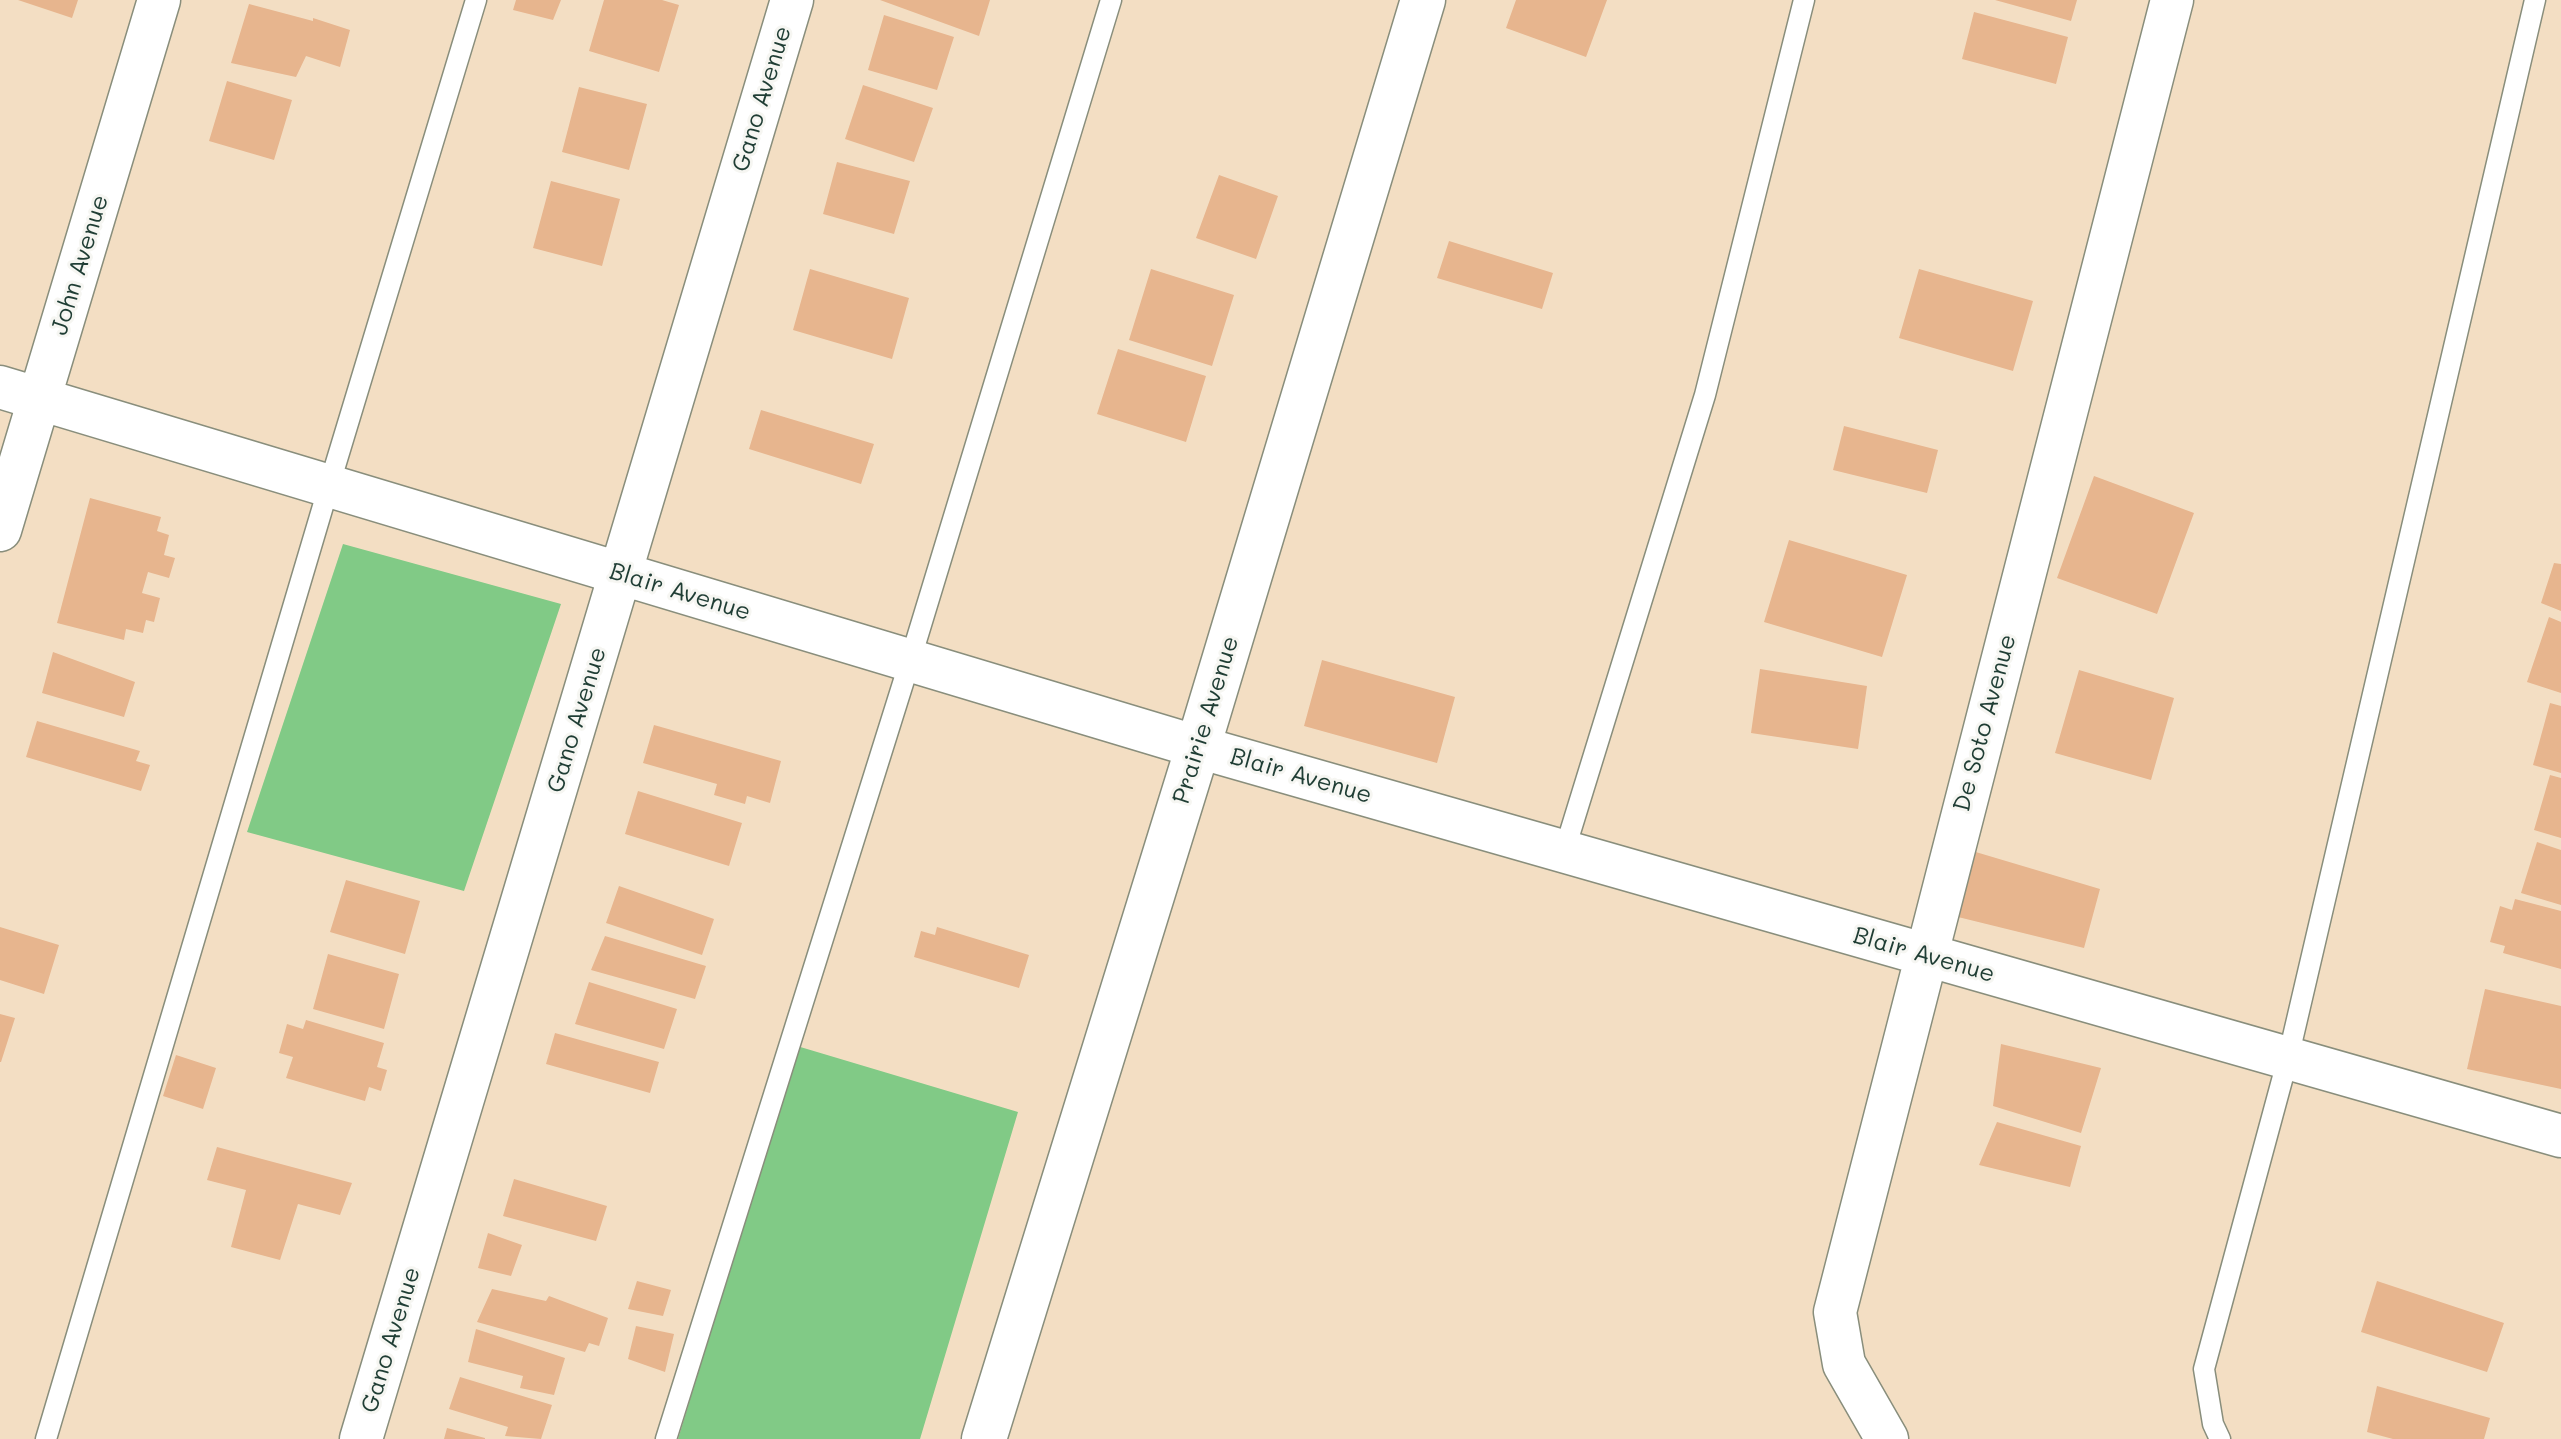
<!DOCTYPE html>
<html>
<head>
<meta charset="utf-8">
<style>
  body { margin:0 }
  canvas { display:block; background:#f3dec3 }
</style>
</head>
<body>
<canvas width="2561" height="1439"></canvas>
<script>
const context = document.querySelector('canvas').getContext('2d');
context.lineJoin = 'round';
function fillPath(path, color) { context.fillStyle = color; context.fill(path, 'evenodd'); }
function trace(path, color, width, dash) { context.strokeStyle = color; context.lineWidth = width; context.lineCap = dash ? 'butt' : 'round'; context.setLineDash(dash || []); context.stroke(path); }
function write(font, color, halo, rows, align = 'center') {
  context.font = font + ' Mali,sans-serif'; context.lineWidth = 6; context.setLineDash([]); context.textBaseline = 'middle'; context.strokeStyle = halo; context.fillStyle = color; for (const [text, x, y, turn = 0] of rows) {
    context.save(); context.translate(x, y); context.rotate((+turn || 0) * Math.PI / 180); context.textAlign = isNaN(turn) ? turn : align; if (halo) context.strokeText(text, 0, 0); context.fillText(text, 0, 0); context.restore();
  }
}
fillPath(new Path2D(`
  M 343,544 L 561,604 L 464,891 L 247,832 Z
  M 797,1046 L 1018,1112 L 920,1439 L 678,1439 Z`), '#81ca86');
fillPath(new Path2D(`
  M 18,0 L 78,0 L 72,18 Z
  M 516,0 L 561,0 L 553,20 L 513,10 Z
  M 604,0 L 662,0 L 679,5 L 659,72 L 589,51 Z
  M 880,0 L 990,0 L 979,36 Z
  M 1516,0 L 1607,0 L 1586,57 L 1506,28 Z
  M 1995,0 L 2077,0 L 2071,21 Z
  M 249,4 L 313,21 L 313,18 L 350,30 L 340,67 L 306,56 L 296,77 L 231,63 Z
  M 1974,12 L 2068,37 L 2056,84 L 1962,59 Z
  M 884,15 L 954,37 L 937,90 L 868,70 Z
  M 227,81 L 292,100 L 274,160 L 209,141 Z
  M 863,85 L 933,108 L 914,162 L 845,139 Z
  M 579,87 L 647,104 L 629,170 L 562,152 Z
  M 837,162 L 910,181 L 894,234 L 823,214 Z
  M 1219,175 L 1278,196 L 1256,259 L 1196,238 Z
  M 551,181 L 620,199 L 602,266 L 533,248 Z
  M 1449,241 L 1553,273 L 1542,309 L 1437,278 Z
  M 810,269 L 909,298 L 892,359 L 793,330 Z
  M 1151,269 L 1234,295 L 1212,366 L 1129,340 Z
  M 1919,269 L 2033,301 L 2013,371 L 1899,338 Z
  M 1118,349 L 1206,376 L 1186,442 L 1097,414 Z
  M 761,410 L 874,444 L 861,484 L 749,449 Z
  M 1844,426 L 1938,450 L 1927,493 L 1833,470 Z
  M 2094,476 L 2194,513 L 2157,614 L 2057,578 Z
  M 90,498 L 161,517 L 157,531 L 169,535 L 164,555 L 175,558 L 169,578 L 148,572 L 142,593 L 160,598 L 154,622 L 146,620 L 143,633 L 126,629 L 124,640 L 57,623 Z
  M 1789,540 L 1907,575 L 1882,657 L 1764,622 Z
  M 2554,563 L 2561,564 L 2561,611 L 2541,603 Z
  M 2549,617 L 2561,622 L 2561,693 L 2527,682 Z
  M 53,652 L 135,682 L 124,717 L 42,693 Z
  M 1322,660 L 1455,697 L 1437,763 L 1304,726 Z
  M 1760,669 L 1867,686 L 1858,749 L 1751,733 Z
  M 2079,670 L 2174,698 L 2151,780 L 2055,753 Z
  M 2550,703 L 2561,706 L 2561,773 L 2533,765 Z
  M 37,721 L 140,751 L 136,761 L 150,765 L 141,791 L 26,757 Z
  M 654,725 L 781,761 L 770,803 L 747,796 L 745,804 L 714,795 L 717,784 L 643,763 Z
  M 2550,775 L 2561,778 L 2561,838 L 2534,830 Z
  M 638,791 L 742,823 L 729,866 L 625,834 Z
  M 2537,842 L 2561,850 L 2561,905 L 2521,893 Z
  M 1969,850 L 2100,889 L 2084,948 L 1958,917 Z
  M 346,880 L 420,901 L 405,954 L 330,932 Z
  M 619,886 L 714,919 L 702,955 L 606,923 Z
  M 2515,899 L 2561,911 L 2561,969 L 2503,953 L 2505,946 L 2490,942 L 2500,906 L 2512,910 Z
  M 0,927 L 59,945 L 44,994 L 0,980 Z
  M 937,927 L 1029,955 L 1019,988 L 914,957 L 921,931 L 935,935 Z
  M 605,936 L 706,966 L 695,999 L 591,970 Z
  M 328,954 L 399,974 L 384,1029 L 313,1009 Z
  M 589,982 L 677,1009 L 664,1049 L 575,1024 Z
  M 2485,989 L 2561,1006 L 2561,1089 L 2467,1069 Z
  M 0,1014 L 15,1018 L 1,1062 L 0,1062 Z
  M 306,1020 L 384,1043 L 377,1067 L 387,1070 L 381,1091 L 369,1087 L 365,1101 L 286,1078 L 293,1057 L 279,1053 L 287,1024 L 303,1029 Z
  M 555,1033 L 659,1062 L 650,1093 L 546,1064 Z
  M 2001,1044 L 2101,1068 L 2081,1133 L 1993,1106 Z
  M 176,1055 L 216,1068 L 203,1109 L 163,1096 Z
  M 1997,1122 L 2081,1146 L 2070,1187 L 1979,1165 Z
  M 217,1147 L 352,1183 L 340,1215 L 298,1204 L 280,1260 L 231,1247 L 246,1190 L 207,1180 Z
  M 514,1179 L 607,1206 L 596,1241 L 503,1216 Z
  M 488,1233 L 522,1245 L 511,1276 L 478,1268 Z
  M 637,1281 L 671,1290 L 663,1316 L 628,1309 Z
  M 2377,1281 L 2504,1323 L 2487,1372 L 2361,1332 Z
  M 492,1289 L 546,1301 L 549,1296 L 608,1318 L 599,1346 L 589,1343 L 585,1352 L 477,1322 Z
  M 636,1326 L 674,1334 L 665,1372 L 628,1359 Z
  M 476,1329 L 565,1358 L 554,1395 L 520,1388 L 523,1376 L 468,1362 Z
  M 460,1377 L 552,1405 L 541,1439 L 505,1436 L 508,1427 L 449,1409 Z
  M 2377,1386 L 2490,1418 L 2484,1439 L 2393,1439 L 2367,1432 Z
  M 447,1428 L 485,1438 L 485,1439 L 444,1439 Z`), '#e7b58e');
const service = new Path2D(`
  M 1564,852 L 1705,395 L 1804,0
  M 46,1439 L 329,486 L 476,0
  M 666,1439 L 910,661 L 1111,0
  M 2220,1439 L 2213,1424 L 2204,1369 L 2288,1058 L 2535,0`);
const minor = new Path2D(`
  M 0,387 L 1198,747 L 2561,1136
  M 0,530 L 159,0
  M 361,1439 L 792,0
  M 1887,1439 L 1844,1364 L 1835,1312 L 2172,0`);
const tertiary = new Path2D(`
  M 984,1439 L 1198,747 L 1423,0`);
trace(service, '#898e7c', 23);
trace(minor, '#898e7c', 45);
trace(tertiary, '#898e7c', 47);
trace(service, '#fff', 20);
trace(minor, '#fff', 42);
trace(tertiary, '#fff', 44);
write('24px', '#1f3d34', '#f6f6f2', [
  ["Gano Avenue",762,99,-73],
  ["John Avenue",80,265,-73],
  ["Blair Avenue",680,592,17],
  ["Gano Avenue",577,720,-73],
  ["Prairie Avenue",1206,720,-73],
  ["De Soto Avenue",1985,723,-75],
  ["Blair Avenue",1301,776,16],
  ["Blair Avenue",1924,955,16],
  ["Gano Avenue",391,1340,-73]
]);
</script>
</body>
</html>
